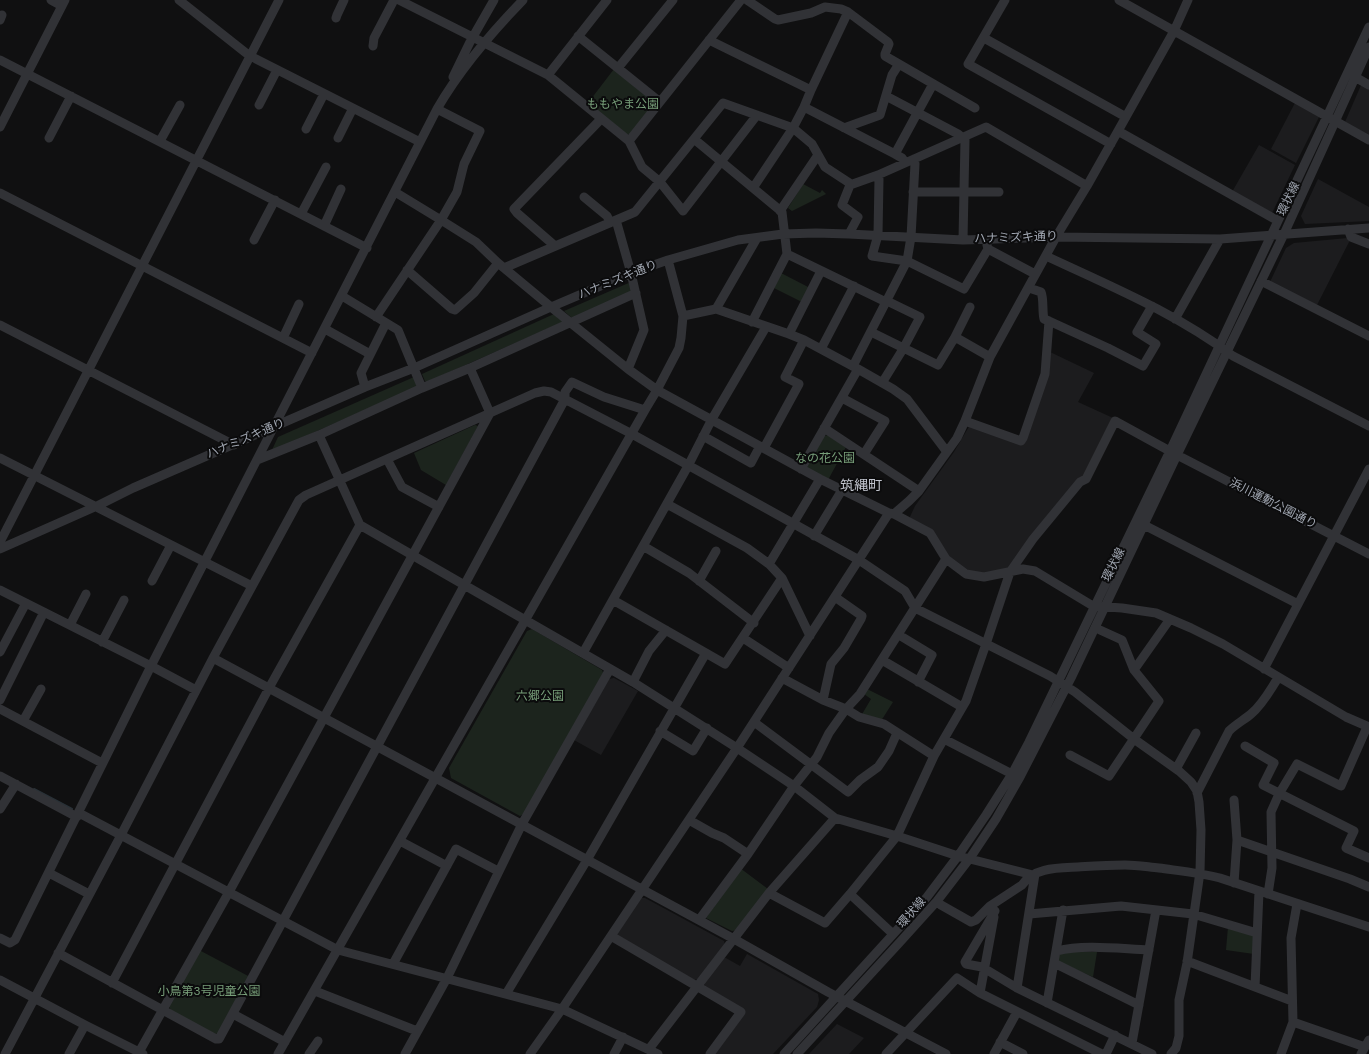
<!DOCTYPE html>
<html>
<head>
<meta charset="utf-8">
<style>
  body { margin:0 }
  canvas { display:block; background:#101011 }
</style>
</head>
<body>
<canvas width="1369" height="1054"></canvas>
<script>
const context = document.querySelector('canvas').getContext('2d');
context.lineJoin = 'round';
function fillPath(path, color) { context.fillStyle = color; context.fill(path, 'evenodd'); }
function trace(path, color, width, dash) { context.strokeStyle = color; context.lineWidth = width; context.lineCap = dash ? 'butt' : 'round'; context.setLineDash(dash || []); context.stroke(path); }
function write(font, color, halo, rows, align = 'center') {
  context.font = font + ' "DM Sans","Noto Sans JP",sans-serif'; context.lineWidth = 4; context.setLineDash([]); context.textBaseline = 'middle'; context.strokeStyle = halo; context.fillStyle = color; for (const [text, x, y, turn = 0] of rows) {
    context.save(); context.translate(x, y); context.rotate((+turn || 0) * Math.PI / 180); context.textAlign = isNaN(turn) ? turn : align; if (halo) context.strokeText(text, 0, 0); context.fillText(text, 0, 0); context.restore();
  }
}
fillPath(new Path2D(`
  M 1362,83 L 1369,87 L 1369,136 L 1345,122 Z
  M 1296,101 L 1320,115 L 1296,163 L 1271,149 Z
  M 1259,145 L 1295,165 L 1272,213 L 1232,192 Z
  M 1318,179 L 1369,207 L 1369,221 L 1305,224 L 1301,216 Z
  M 1348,238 L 1350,240 L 1317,305 L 1270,282 L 1286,248 L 1294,243 Z
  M 1050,352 L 1094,373 L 1078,402 L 1113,418 L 1083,477 L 1010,568 L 979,574 L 965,569 L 947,556 L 934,533 L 909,519 L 915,506 L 954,452 L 970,425 L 1023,444 Z
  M 614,678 L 638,691 L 601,755 L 574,740 L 609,679 Z
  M 640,898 L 645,898 L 724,941 L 725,945 L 698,979 L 694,980 L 617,937 L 616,932 Z
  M 747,954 L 818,994 L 819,1000 L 817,1007 L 773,1054 L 713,1054 L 744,1014 L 705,987 L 704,983 L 724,957 L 740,966 Z
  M 837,1024 L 864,1038 L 849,1054 L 809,1054 Z`), '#1c1c1e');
fillPath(new Path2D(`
  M 614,69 L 653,102 L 652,106 L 630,134 L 626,134 L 588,103 Z
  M 803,184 L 820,193 L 822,190 L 826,194 L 792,211 L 788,208 Z
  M 781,273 L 810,288 L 802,302 L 774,288 Z
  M 631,282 L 632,292 L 572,318 L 564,311 Z
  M 554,314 L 563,322 L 427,382 L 425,381 L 422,374 Z
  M 414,377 L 417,387 L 274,450 L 272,450 L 278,437 Z
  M 475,425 L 478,426 L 446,485 L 421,470 L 414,453 Z
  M 829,435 L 846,447 L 828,480 L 808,469 L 807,466 L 824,436 Z
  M 532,629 L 602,670 L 604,675 L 525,813 L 520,816 L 451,778 L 449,768 L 527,631 Z
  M 867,689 L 893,702 L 881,721 L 861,716 L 871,699 L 864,694 Z
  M 740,868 L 768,889 L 737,930 L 732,931 L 706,918 Z
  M 1228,927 L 1253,934 L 1254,954 L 1226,950 Z
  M 199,950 L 250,977 L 220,1033 L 215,1034 L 171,1011 L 169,1006 Z
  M 1061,952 L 1097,952 L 1093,977 L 1057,961 L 1058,954 Z`), '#1c241d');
trace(new Path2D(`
  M 34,789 L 72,809`), '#293137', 2);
trace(new Path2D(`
  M 51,0 L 62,6
  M 179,0 L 246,53 L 256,59 L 420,142
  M 399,0 L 548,75 L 629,141 L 642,167 L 660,182 L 683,211 L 757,115
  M 747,0 L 775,19 L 778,20 L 811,13 L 825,7 L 841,9 L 848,12 L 888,42 L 889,44 L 885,54 L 885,56 L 975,108
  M 1005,0 L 968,64 L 1111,144
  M 1119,0 L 1369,140
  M 336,18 L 337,15 L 344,0
  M 0,20 L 2,15
  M 578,36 L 660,102
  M 984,38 L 1126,117
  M 709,40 L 811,90
  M 373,46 L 374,38 L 394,0
  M 0,60 L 367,248
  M 618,68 L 673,0
  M 548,75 L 607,0
  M 453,77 L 470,42 L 494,0
  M 1355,77 L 1369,85
  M 886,96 L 958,134 L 965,140 L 963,240
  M 259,105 L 277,70
  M 804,107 L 895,154 L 902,158 L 905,162
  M 0,127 L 65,0
  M 844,128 L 880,115 L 892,75 L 899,64
  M 306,129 L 324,94
  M 1118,131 L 1273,218 L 1278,220
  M 49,138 L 71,96
  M 338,138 L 353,108
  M 694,139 L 782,212 L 787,254 L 752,322
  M 160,141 L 180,105
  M 629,141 L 741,0
  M 895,154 L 933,84
  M 878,175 L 879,179 L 878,235 L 872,256 L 907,261 L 964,289 L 988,249
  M 753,188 L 793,128 L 804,107 L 811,90 L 848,12
  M 395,192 L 441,220 L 476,242 L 498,263 L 551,307 L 628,369 L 657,390 L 820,479 L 889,513 L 894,514 L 930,533 L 946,559 L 966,574 L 984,577 L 1023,569 L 1035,571 L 1093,606 L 1122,608 L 1156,613 L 1191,628 L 1223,644 L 1346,717 L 1369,727
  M 913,192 L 999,192
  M 0,193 L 312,353
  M 584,197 L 607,216 L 610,222
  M 780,211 L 818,155
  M 301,214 L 326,167
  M 616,220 L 631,273 L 644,330 L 628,369
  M 324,226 L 341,189
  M 1348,229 L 1351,237 L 1369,244
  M 849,234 L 858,217 L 842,205 L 850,185 L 878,175 L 986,127 L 1087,186
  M 254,240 L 275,200
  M 987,245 L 988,249 L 1035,274
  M 555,246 L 517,213 L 514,209 L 601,119
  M 787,254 L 886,302
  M 1046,256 C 1110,286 1176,313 1233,356 L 1369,426
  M 504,268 L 635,212 L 723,103 L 793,128 L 812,144 L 825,167 L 851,184
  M 407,270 L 452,309 L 455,310 L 474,293 L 498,263
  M 1261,281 L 1369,336
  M 342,296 L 398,330 L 422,388
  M 716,309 L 757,238
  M 683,316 L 716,309 L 789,334 L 804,340 L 858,369 L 893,389 L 907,399 L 947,452
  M 376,317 L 441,220 L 457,192 L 464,164 L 479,133 L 480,131 L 478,130 L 437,109
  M 1175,319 L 1220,239
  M 1049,321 L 1108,348 L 1143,366 L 1156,344 L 1137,332 L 1152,306
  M 0,325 L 234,445
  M 325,329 L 370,354
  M 871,332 L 938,365 L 955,337 L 990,357
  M 789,334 L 821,271
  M 955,337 L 970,307
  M 283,338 L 299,304
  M 821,349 L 854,286
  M 853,366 L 907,261 L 911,237 L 915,164 L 914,159
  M 882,383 L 903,349 L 920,317 L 887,301
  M 365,387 L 361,373 L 386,323
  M 842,398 L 885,421 L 864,454
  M 965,421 L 1021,441 L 1023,438 L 1045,374 L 1049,321 L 1044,319 C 1042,311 1044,299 1041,292 L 1029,288
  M 824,428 L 919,491
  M 319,435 L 360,525 L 633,682 L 737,748 L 794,786 L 835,818 L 897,836 L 958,856 L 1033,875
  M 703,436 L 751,463 L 760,446
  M 764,448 L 799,384 L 785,377 L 804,340
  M 0,458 L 252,586
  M 387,459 L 402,487 L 439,507
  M 257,460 L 319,435 L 422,388 L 470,368 L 636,293
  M 801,469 L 858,369
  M 667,504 L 747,548 L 769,564 L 782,578 L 810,636
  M 894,514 L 909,501 L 919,491 L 957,438 L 965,421 L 990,357 L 1056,237 L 1087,186 L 1118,131 L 1174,31 L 1188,0
  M 1144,525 L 1298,604
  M 814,536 L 842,490
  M 0,542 L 279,0
  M 643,546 L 689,573 L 754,623
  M 0,549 L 97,506 L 133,488 L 365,387 L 414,368 L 551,307 L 631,273 L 668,260 L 738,240 L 783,234 L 816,233 L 849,234 L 963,240 L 1056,237 L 1220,239 L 1369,228
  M 769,564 L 820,479
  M 152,581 L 171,545
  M 699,581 L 716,551
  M 0,590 L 151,666 L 196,690
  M 613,600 L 725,664 L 782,578
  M 70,625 L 86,594
  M 899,635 L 932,655 L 918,682
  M 743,638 L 789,668
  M 102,642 L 124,600
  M 0,652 L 26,603
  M 583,653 L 688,466 L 712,419 L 766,327
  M 213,658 L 734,939 L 828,992 L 946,1054
  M 882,660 L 962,707
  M 1264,669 L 1369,469
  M 1134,670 L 1170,619
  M 782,678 L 823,700 L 846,709 L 859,717 L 884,724 L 934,756
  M 633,682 L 649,651 L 666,630
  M 0,700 L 44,612
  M 823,700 L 831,664 L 844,648 L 861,619 L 862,616 L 835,597
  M 0,709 L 102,763
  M 23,721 L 41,689
  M 754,722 L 848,792 L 860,780 L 878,767 L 889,751 L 897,733
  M 660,731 L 693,751 L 707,728
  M 944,739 L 1012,774
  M 1245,746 L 1274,763 L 1263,785 L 1354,831 L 1346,848 L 1369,858
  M 1070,755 L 1109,776 L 1159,701 L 1134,670 L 1122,640 L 1100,630
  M 1176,769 L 1196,733
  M 0,776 L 77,817
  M 1197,793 L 1229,731 C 1236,724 1244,720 1251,714 C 1263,704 1270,690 1278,678
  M 1234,800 L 1237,840 L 1234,883
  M 0,809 L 16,784
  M 79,813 L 338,950 L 562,1009 L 658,1054
  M 689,820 L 712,833 L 724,838 L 748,854
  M 1237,840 L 1350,879 L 1369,887
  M 400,841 L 447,866
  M 49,873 L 89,894
  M 769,893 L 825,923 L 850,894 L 897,836 L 934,756 L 966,701 L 986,644 L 1010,572 L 1033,539 L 1080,482 L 1086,479 L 1115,421 L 1177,455 L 1369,554
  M 850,894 L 893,934
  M 1268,894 L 1272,868 L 1271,812 L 1279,794 L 1297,764 L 1341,786 L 1367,727
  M 937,901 L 941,905 L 971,922 L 976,920 L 990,906 L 1022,885 C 1034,867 1059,868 1078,867 C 1094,866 1109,865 1125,865 C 1136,865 1148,867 1159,868 C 1180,871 1200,873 1220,878 L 1369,927
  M 995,911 L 965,962 L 966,964 L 982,967 L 1017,988 L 1152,1054
  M 1029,914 L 1121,906 L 1193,914 L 1257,933
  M 699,920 L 748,854 L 794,786 L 817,757 L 829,733 L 846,709 L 860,694 L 946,559
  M 611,936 L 741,1012 L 710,1054
  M 0,938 L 10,943 L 15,940 L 151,666 L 437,109 C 460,69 491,33 523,0
  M 1057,951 C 1084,944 1121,949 1149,950
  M 58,953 L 216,1039 L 219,1039 L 565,399 L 565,392 L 572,382 L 604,397 L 645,410
  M 1187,961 L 1292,1001
  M 1054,963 L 1139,1005
  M 393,964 L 456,849 L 498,871
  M 0,980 L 85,1025 L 143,1054
  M 112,983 L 269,688 L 360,525
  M 1255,987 L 1259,891
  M 1017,988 L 1035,874
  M 315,991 L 417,1031
  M 980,993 L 994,917
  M 506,994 L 587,860 L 706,653
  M 1047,1003 L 1063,910
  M 233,1014 L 285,1042
  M 1293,1022 L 1365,1047
  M 1000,1042 L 1023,1054
  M 1132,1043 L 1156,910
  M 649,1049 L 769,893 L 835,818
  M 5,1054 L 121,835 L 213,658 L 299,500 L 306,495 L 535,393 L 544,391 L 551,392 L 632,434 L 859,560 L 905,591 L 915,608 L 1050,676 L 1075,692 L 1134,739 L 1179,771 L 1191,782 L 1197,791 L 1199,802 L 1201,830 L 1200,872 L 1187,963 L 1179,1000 L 1179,1036 L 1176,1048 L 1171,1054
  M 69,1054 L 85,1025
  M 138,1054 L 229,892 L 490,413 L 470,368
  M 278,1054 L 645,410 L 657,390 L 679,348 L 681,338 L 683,316 L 668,260
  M 309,1054 L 318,1041
  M 405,1054 L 447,978 L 522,824 L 610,669
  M 530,1054 L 562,1009 L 737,748 L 889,513
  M 614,1054 L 623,1037
  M 784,1054 L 927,897 L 958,856 L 986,815 L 1012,774 L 1029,742 L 1170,451 L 1369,27
  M 797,1054 L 900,942 L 937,901 L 970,858 L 996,819 L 1020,777 L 1071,678 L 1177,455 L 1284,234 L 1369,47
  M 886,1054 L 957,978 L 980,993 L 1102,1054
  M 994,1054 L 1017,1012
  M 1106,1054 L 1115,1035
  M 1281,1054 L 1293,1022 L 1291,938 L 1297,904
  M 1361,1054 L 1369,1040`), '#313236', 9);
write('12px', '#779e79', '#0b0b0c', [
  ["ももやま公園",623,105],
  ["なの花公園",825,459],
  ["六郷公園",540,697],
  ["小鳥第3号児童公園",209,992]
]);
write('12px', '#a1a7b2', '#0b0b0c', [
  ["環状線",1289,199,-65],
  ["ハナミズキ通り",1016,238,-2],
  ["ハナミズキ通り",618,280,-22],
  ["ハナミズキ通り",246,439,-23],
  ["浜川運動公園通り",1273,504,27],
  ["環状線",1114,565,-64],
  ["環状線",912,913,-49]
]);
write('14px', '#c2c5ce', '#0b0b0c', [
  ["筑縄町",861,486]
]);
</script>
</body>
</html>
